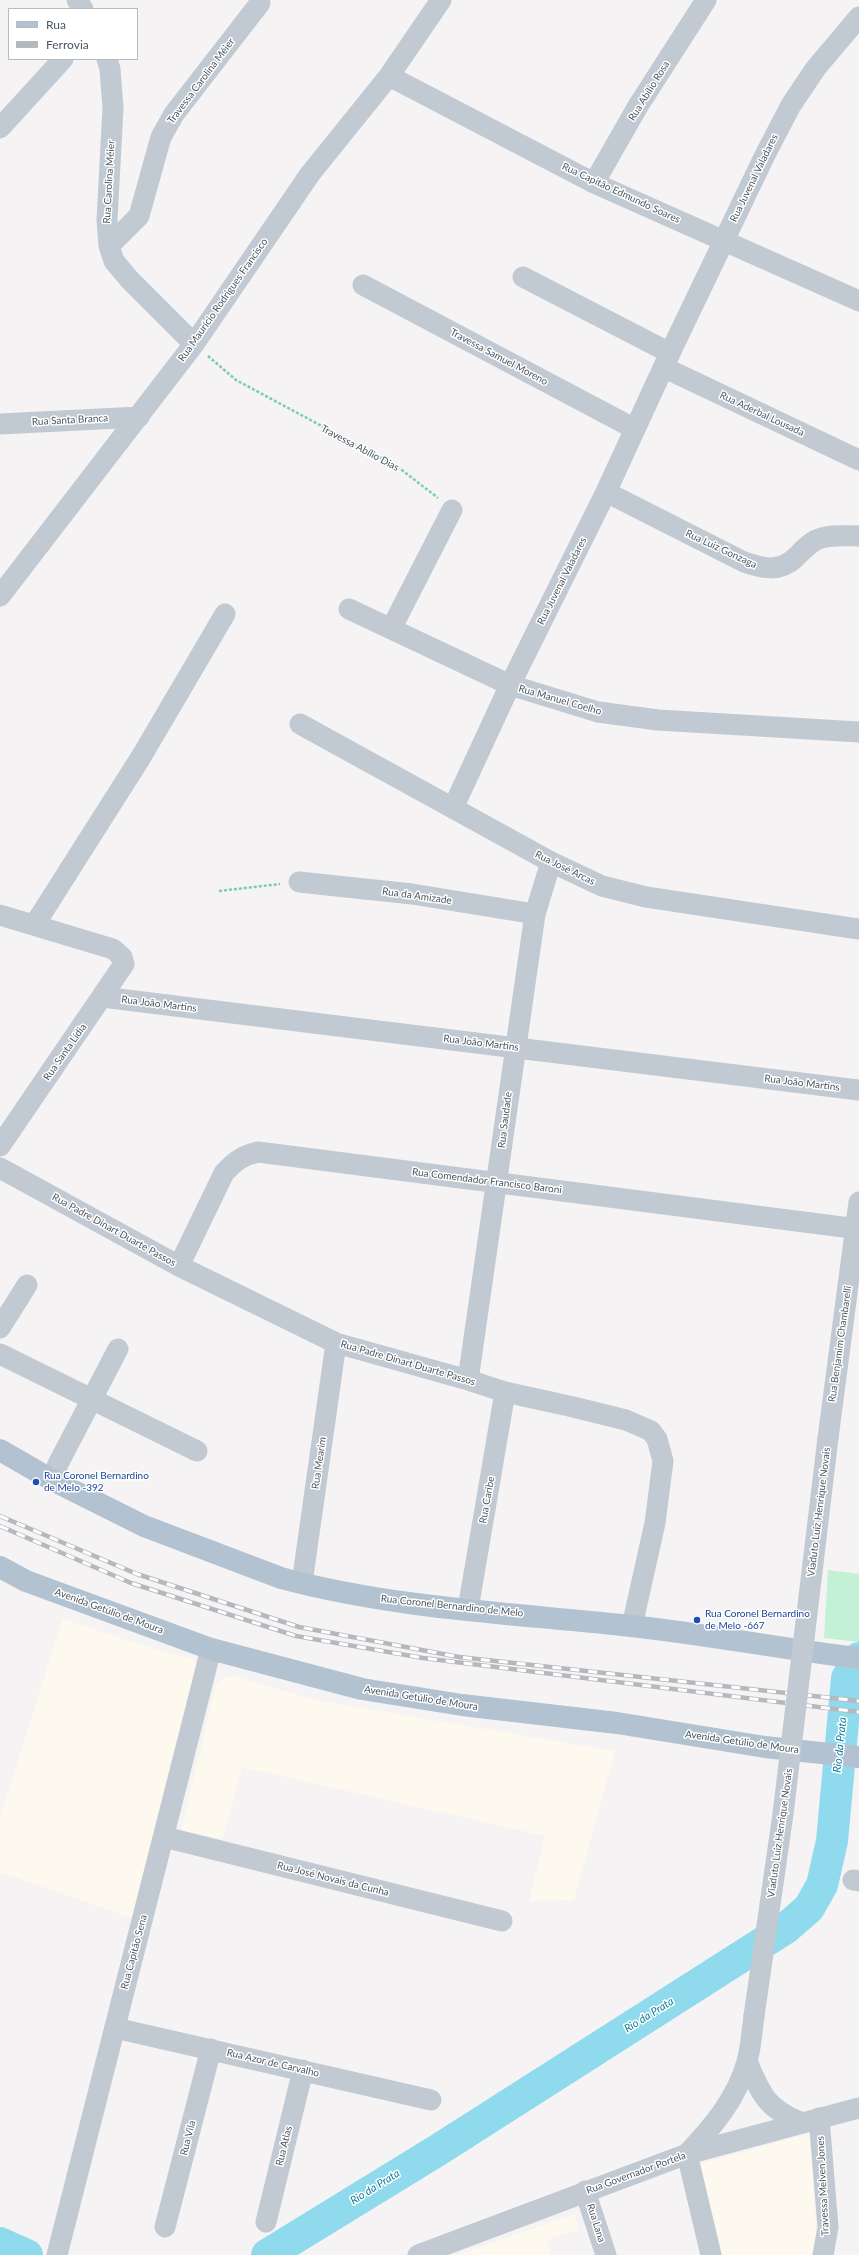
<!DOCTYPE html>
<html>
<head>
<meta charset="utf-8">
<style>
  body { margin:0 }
  #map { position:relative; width:859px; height:2255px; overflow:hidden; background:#f5f3f3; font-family:Lato,sans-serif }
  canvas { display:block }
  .legend { position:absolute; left:8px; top:8px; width:130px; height:52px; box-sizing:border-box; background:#fff; border:1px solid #b7bbc0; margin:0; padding:5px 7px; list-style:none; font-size:12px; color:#4a5661 }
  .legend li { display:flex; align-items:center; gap:8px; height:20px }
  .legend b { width:20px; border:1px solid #b7bbc0 }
</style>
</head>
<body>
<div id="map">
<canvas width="859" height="2255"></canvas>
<ul class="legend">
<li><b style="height:5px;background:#b3c2d1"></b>Rua</li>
<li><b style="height:5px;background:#b5b8bd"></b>Ferrovia</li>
</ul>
</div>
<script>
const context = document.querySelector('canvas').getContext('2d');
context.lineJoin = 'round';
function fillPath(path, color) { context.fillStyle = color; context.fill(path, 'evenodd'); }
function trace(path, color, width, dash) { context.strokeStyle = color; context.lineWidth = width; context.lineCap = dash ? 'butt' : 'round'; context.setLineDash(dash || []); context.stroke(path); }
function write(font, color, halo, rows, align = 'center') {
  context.font = font + ' Lato,sans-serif'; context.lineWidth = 3; context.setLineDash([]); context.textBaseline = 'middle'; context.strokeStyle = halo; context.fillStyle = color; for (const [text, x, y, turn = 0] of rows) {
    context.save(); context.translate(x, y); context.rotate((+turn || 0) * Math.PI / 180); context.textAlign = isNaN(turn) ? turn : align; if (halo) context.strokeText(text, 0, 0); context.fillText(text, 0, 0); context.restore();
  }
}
fillPath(new Path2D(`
  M 63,1619 L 128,1641 L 195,1660 L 196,1668 L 135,1919 L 0,1872 L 0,1816 Z
  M 233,1676 L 320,1701 L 615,1751 L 574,1900 L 529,1901 L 545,1836 L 242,1767 L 223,1839 L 181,1830 L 216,1685 L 223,1678 Z
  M 810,2133 L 817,2242 L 813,2255 L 721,2255 L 700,2164 Z
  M 574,2214 L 579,2229 L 547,2240 L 552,2255 L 457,2255 Z`), '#fdf9ef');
fillPath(new Path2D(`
  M 828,1570 L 859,1574 L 859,1642 L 824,1638 Z`), '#c3f1d5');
trace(new Path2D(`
  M 0,2243 L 27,2255
  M 267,2255 L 438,2150 L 786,1928 L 809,1908 L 822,1885 L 832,1841 L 847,1678 L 859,1658`), '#90daee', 32);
trace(new Path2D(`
  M 208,356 L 236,380 L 398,467 L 438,498
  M 219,891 L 280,884`), '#7ad0a6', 2.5, [3, 2]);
trace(new Path2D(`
  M 77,0 L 83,9
  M 107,59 L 110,69 L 113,108 L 107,220 L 109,246 L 114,261 L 129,279 L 194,344
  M 389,76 L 594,183 L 859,301
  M 0,128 L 63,59
  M 594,183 L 638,106 L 706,0
  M 109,246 L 139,216 L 161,137 L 174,114 L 260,3
  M 523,277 L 670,353
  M 363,285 L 635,429
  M 665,368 L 859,460
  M 0,424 L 139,417
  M 606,492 L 744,562 C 762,568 779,573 795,558 C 802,551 807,545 816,540 C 829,534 846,536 859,536
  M 0,596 L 194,344 L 310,174 L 389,76 L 441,0
  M 349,609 L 510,685 L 598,712 L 658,720 L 859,732
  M 391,629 L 452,510
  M 300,724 L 551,862 L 602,886 L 646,897 L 859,929
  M 453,808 L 510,685 L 606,492 L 670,353 L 765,155 L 791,105 L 816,68 L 859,17
  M 299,882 L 412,894 L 535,914
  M 0,915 L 113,949 L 122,957 L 124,964 L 0,1146
  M 35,924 L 141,757 L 225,614
  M 102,997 L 859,1090
  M 0,1168 L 179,1266 L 336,1343 L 468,1380 L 505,1392 L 569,1406 L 626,1420 L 651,1431 L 657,1439 L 663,1461 L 655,1523 L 632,1626
  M 179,1266 L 224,1173 C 234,1162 243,1155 258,1152 L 859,1229
  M 0,1328 L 27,1285
  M 0,1354 L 197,1451
  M 468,1380 L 535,914 L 551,862
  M 828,1438 L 859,1202
  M 52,1480 L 58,1464 L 118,1349
  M 302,1583 L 336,1343
  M 468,1609 L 505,1392
  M 164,1837 L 502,1921
  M 853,1880 L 859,1881
  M 115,2028 L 431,2100
  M 747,2061 C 760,2093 767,2109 800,2122
  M 819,2118 L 828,2227 L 823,2255
  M 585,2191 L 606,2255
  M 266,2222 L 303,2070
  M 165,2227 L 211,2049
  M 57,2255 L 211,1649
  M 418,2255 L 687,2154 L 859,2108
  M 711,2255 L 687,2154 C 713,2126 736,2100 747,2062 C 751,2047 752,2031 754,2016`), '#c1cad2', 21);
trace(new Path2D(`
  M 0,1450 L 52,1480 L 144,1526 L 281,1578 C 392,1608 509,1613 622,1625 C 702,1633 780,1649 859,1658
  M 0,1567 L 26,1581 L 211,1649 L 362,1689 L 462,1705 L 617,1723 L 765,1747 L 859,1757`), '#b3c2d1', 22);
const rail = new Path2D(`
  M 0,1516 L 137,1574 L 299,1627 L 459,1657 L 859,1701
  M 0,1526 L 131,1583 L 296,1636 L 423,1658 L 859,1712`);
trace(rail, '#b5b8bd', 4.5);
trace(rail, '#fff', 3, [9]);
trace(new Path2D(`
  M 754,2016 L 783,1814 L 828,1438`), '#c1cad2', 21);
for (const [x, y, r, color] of [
  [36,1482,4,"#1a4fb4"],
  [697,1620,4,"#1a4fb4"]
]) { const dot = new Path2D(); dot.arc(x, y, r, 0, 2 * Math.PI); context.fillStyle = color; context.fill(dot); trace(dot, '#fff', 1.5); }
write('10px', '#4a5661', '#fff', [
  ["Travessa Carolina Méier",201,81,-53],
  ["Rua Abílio Rosa",649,91,-58],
  ["Rua Juvenal Valadares",754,178,-64],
  ["Rua Carolina Méier",109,182,-87],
  ["Rua Capitão Edmundo Soares",621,193,25],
  ["Rua Maurício Rodrigues Francisco",223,300,-55],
  ["Travessa Samuel Moreno",499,357,28],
  ["Rua Aderbal Lousada",762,414,25],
  ["Rua Santa Branca",70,420,-3],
  ["Travessa Abílio Dias",360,448,28],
  ["Rua Luiz Gonzaga",721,549,25],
  ["Rua Juvenal Valadares",562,581,-63],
  ["Rua Manuel Coelho",560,700,16],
  ["Rua José Arcas",565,868,26],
  ["Rua da Amizade",417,896,8],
  ["Rua João Martins",159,1004,7],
  ["Rua João Martins",481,1043,7],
  ["Rua Santa Lídia",65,1052,-55],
  ["Rua João Martins",802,1083,7],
  ["Rua Saudade",505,1120,-83],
  ["Rua Comendador Francisco Baroni",487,1181,7],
  ["Rua Padre Dinart Duarte Passos",114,1230,29],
  ["Rua Benjamim Chambarelli",840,1344,-82],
  ["Rua Padre Dinart Duarte Passos",408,1363,16],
  ["Rua Mearim",319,1463,-82],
  ["Rua Caribe",487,1500,-80],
  ["Viaduto Luiz Henrique Novais",819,1512,-83],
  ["Rua Coronel Bernardino de Melo",452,1606,6],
  ["Avenida Getúlio de Moura",109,1611,20],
  ["Avenida Getúlio de Moura",421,1698,9],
  ["Avenida Getúlio de Moura",742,1742,8],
  ["Viaduto Luiz Henrique Novais",780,1833,-82],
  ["Rua José Novais da Cunha",333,1879,14],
  ["Rua Capitão Sena",134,1952,-75],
  ["Rua Azor de Carvalho",273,2063,13],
  ["Rua Vila",188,2138,-76],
  ["Rua Atlas",284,2146,-76],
  ["Rua Governador Portela",636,2173,-20],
  ["Travessa Melven Jones",823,2186,-93],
  ["Rua Lana",596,2223,72]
]);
write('10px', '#164399', '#fff', [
  ["Rua Coronel Bernardino",44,1476],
  ["de Melo -392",44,1488],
  ["Rua Coronel Bernardino",705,1614],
  ["de Melo -667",705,1626]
], 'left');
write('italic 11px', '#0c7c9b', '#fff', [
  ["Rio da Prata",840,1745,-84],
  ["Rio da Prata",649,2015,-32],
  ["Rio da Prata",375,2187,-32]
]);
</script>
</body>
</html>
